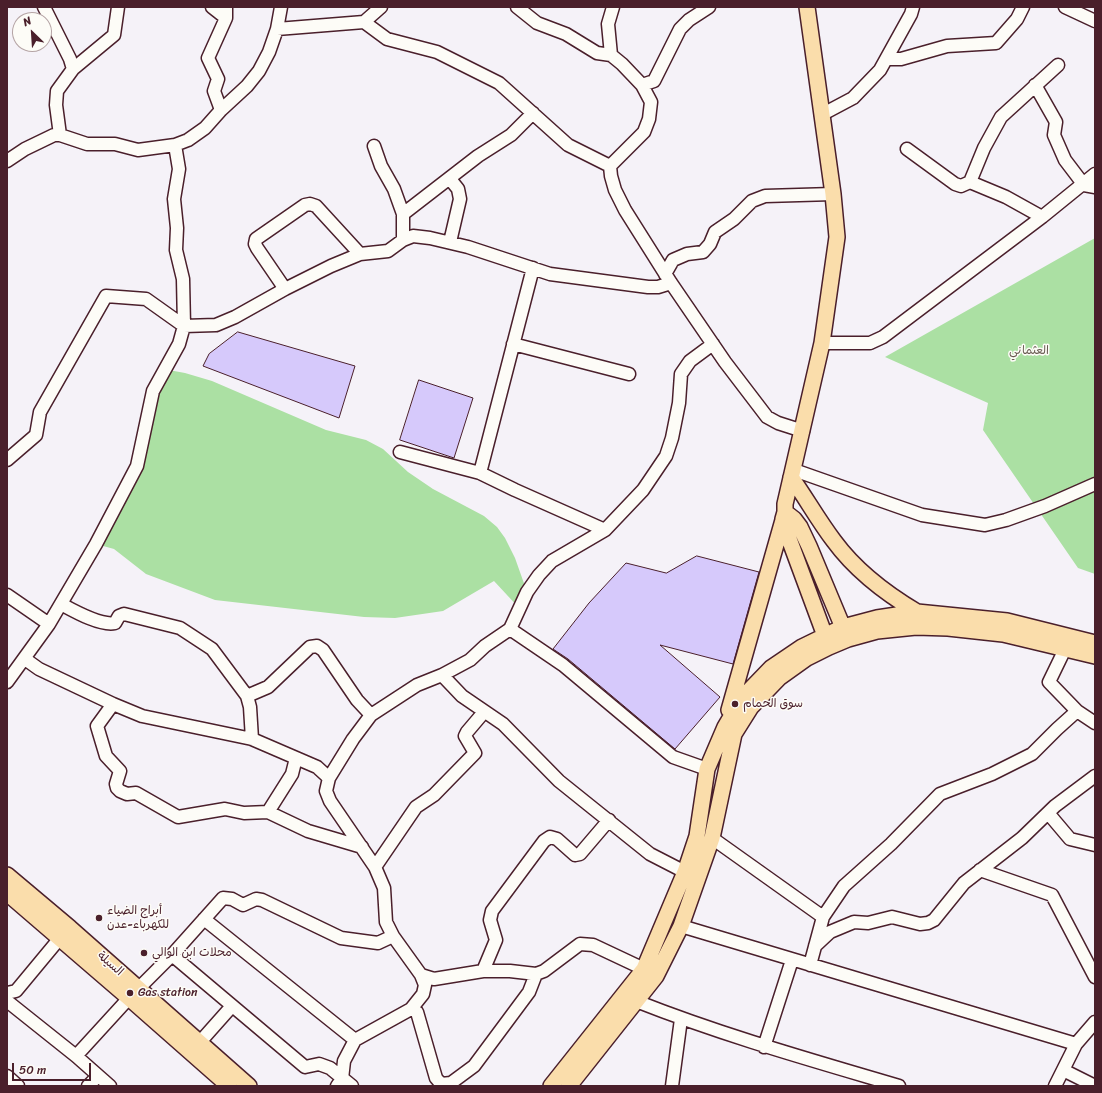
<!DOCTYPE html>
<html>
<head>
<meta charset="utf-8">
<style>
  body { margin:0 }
  #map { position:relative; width:1102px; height:1093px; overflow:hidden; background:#f5f2f8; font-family:Sriracha,sans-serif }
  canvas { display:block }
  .frame { position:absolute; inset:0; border:8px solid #4a1f2b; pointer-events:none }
  .north { position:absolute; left:12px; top:12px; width:40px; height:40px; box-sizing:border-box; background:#fdfcf7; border:1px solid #b5a4a5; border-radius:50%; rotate:335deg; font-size:11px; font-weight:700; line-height:16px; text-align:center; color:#4a1f2b }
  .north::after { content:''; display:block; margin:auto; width:14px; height:18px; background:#4a1f2b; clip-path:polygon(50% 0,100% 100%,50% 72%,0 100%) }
  .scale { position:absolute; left:12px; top:1063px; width:79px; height:18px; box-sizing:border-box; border:2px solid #4a1f2b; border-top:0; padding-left:5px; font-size:12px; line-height:14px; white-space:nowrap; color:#4a1f2b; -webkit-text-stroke:3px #fdfcf7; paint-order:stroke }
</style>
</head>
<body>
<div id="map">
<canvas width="1102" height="1093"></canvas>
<div class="frame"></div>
<div class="north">N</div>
<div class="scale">50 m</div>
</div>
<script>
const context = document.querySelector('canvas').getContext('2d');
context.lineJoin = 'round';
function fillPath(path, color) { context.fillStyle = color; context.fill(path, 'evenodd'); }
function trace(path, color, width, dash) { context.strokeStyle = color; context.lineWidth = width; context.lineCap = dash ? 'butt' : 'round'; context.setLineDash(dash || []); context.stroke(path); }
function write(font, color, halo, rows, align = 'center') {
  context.font = font + ' Sriracha,"Playpen Sans Arabic",sans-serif'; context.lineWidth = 3; context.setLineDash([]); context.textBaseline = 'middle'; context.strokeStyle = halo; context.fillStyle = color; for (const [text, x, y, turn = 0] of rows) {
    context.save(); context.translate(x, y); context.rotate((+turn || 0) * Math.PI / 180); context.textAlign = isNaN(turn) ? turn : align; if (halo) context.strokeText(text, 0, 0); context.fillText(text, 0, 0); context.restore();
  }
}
fillPath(new Path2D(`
  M 1095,238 L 1095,574 L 1078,568 L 983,430 L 988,403 L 885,357 Z
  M 163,369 L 185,373 L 212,381 L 326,430 L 366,440 L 383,449 L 408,472 L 433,489 L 484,516 L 497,527 L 505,538 L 515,558 L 526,589 L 520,609 L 494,581 L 443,611 L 395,618 L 364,617 L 215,600 L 146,574 L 114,549 L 96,544 L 137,466 Z`), '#abe0a3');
const building = new Path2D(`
  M 238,332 L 355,366 L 339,418 L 203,366 L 209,354 Z
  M 419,380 L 473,398 L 454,458 L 400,440 Z
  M 697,556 L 759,572 L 733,664 L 660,645 L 720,697 L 675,749 L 568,659 L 553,649 L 589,603 L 626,563 L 666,573 Z`);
fillPath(building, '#d6c9fb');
trace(building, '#4a1f2b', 1);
const minor = new Path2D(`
  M 44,7 L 70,59 L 73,69 L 57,91 L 56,105 L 60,135
  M 212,7 L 226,18
  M 517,7 L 537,23 L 566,34 L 597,53 L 611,55 L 622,64 L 642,85 L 651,102 L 649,119 L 644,132 L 610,166 L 611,176 L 615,190 L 625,210 L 671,283 L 725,362 L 767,417 L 778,423 L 803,431
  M 1065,7 L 1095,21
  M 364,22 L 381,7
  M 277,29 L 364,22 L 387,39 L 437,52 L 499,83 L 568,145 L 610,166
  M 611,55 L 608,24 L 613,7
  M 886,59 L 901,59 L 947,46 L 996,43 L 1017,19 L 1023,7
  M 73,69 L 114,35 L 118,7
  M 642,85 L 654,81 L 680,29 L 689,20 L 709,7
  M 1035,85 L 1056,122 L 1054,135 L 1065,160 L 1084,185 L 1095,187
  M 221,110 L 214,91 L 218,79 L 208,58 L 226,18 L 226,7
  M 821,115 L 853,98 L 880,70 L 911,14 L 913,7
  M 374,146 L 381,166 L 394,189 L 403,214 L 403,240
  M 907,149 L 955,184 L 961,186 L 970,182
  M 7,161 L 25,149 L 54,135 L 60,135 L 87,144 L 115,144 L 138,150 L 175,145 L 188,140 L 205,128 L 221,110 L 247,86 L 259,71 L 269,52 L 277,29 L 281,7
  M 403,214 L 478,156 L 511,135 L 533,113
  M 1042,217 L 1006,197 L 970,182 L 984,148 L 1001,117 L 1058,65
  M 450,242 L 460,199 L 458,189 L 450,179
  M 665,274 L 673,260 L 687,254 L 703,252 L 710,244 L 715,232 L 734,219 L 752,201 L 765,196 L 833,194
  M 285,289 L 257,248 L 255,244 L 256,239 L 305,205 L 310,204 L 316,206 L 360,254
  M 822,343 L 870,343 L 883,337 L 1042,217 L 1095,174
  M 513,344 L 629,374
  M 400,452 L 480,473 L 515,490 L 605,530
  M 7,460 L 36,435 L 40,412 L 106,296 L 146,299 L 184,326 L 216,325 L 235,317 L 285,289 L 331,266 L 360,254 L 388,251 L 403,240 L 413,236 L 430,238 L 468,247 L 550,274 L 648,287 L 658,287 L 671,283
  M 794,470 L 922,515 L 985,525 L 1006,520 L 1045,506 L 1095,484
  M 480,473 L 533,268
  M 7,595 L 49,624
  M 61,604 C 74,611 100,626 115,623 L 119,616 L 124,614 L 180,628 L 212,649 L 247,696 L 250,707 L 252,739
  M 510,629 L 563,665 L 673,757 L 707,769
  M 1065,649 L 1049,682 L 1077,711 L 1095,723
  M 25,659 L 39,669 L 113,704 L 142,716 L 252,739 L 317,767 L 329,778
  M 442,675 L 462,696 L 503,724 L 559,781 L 650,854 L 685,872
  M 7,682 L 49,624 L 96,544 L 137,466 L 153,391 L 179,344 L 184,326 L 183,279 L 176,250 L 177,228 L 174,199 L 179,169 L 175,145
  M 247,696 L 268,687 L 310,647 L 317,646 L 323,650 L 357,700 L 371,715
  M 113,704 L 97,726 L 106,756 L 120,771 L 116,784 L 117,788 L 120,791 L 127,794 L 136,793 L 178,817 L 225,809 L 244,813 L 268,812 L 308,831 L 362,847
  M 268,812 L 292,774 L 296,758
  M 1048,813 L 1070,839 L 1095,845
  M 712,838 L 823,917 L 810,965
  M 375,867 L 416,807 L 434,795 L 475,753 L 465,736 L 467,732 L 484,712
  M 980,870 L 1052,895 L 1095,977
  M 823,917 L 844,886 L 891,844 L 940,794 L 992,774 L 1032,754 L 1057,729 L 1077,711
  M 204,919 L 355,1040
  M 681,926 L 1076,1044
  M 815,946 L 830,932 L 854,922 L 868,923 L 892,917 L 920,924 L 928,923 L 934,920 L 964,883 L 1022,838 L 1055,806 L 1095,776
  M 172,955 L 305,1067 L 319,1064 L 330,1068 L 352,1086
  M 483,971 L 496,940 L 490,920 L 492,911 L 544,841 L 550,837 L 557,839 L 575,855 L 580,854 L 609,820
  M 421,975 L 434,979 L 483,971 L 510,971 L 536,974 L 544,971 L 580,944 L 593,945 L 644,969
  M 138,989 L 172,955 L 223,898 L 232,899 L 243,905 L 256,899 L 262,900 L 341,938 L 378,943 L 393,936
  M 7,993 L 16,991 L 60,938
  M 7,1001 L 76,1056 L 110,1086
  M 636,1001 C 722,1035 811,1060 899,1086
  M 411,1009 L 417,1012 L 436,1078 L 441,1084 L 451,1083 L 474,1066 L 529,992 L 536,974
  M 200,1042 L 232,1006
  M 764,1047 L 792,960
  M 76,1056 L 129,998
  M 1063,1070 L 1095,1086
  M 7,1076 L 18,1086
  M 88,1086 L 98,1076
  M 337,1086 L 342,1079 L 344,1061 L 355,1040 L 411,1009 L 423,994 L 425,985 L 421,975 L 393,936 L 386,922 L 384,888 L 375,867 L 330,801 L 326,791 L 329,778 L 353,739 L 371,715 L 417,685 L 442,675 L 470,660 L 485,646 L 510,629 L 527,592 L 539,575 L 552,561 L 605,530 L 643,490 L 666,456 L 672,438 L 679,403 L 681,374 L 690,361 L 713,344
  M 672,1086 L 681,1019
  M 1055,1086 L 1076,1044 L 1095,1022`);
const major = new Path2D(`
  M 807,7 L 833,194 L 837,237 L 822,343 L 785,504 L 785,512 L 783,519 L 788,536 L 828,644
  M 791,477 C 806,498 818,520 834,541 C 856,571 885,593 917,612
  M 785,512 L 794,519 L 800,527 L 809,546 L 847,637
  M 729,710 L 783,520
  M 7,875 L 70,928 L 249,1086
  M 7,893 L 129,998 L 229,1086
  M 551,1086 L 644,969 L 685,872 L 697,836 L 707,769 L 725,727 L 742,698 L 771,668 L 802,647 L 843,627 L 877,618 L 917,612 L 1007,621 L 1095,643
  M 569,1086 L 656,976 L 681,926 L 712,838 L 734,734 L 751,707 L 779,678 L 807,658 L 829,647 L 848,639 L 877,631 L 916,627 L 948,628 L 1003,634 L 1095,656`);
trace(minor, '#4a1f2b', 15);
trace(major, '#4a1f2b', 18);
trace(minor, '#fdfcf7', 12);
trace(major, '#faddab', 15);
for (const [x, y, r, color] of [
  [735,704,4,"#4a1f2b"],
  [99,918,4,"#4a1f2b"],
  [144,953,4,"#4a1f2b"],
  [130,993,4,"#4a1f2b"]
]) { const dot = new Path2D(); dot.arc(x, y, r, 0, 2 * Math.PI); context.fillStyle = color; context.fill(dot); trace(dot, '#fdfcf7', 1.5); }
write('12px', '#67594f', '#fdfcf7', [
  ["العثماني",1029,351]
]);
write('12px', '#4a1f2b', '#fdfcf7', [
  ["سوق الحمام",743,704],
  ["أبراج الضياء",107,911],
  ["للكهرباء-عدن",107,925],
  ["محلات ابن الوالي",152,953],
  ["Gas station",138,993]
], 'left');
write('12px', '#4a1f2b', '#fdfcf7', [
  ["السيلة",110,964,41]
]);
</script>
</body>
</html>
